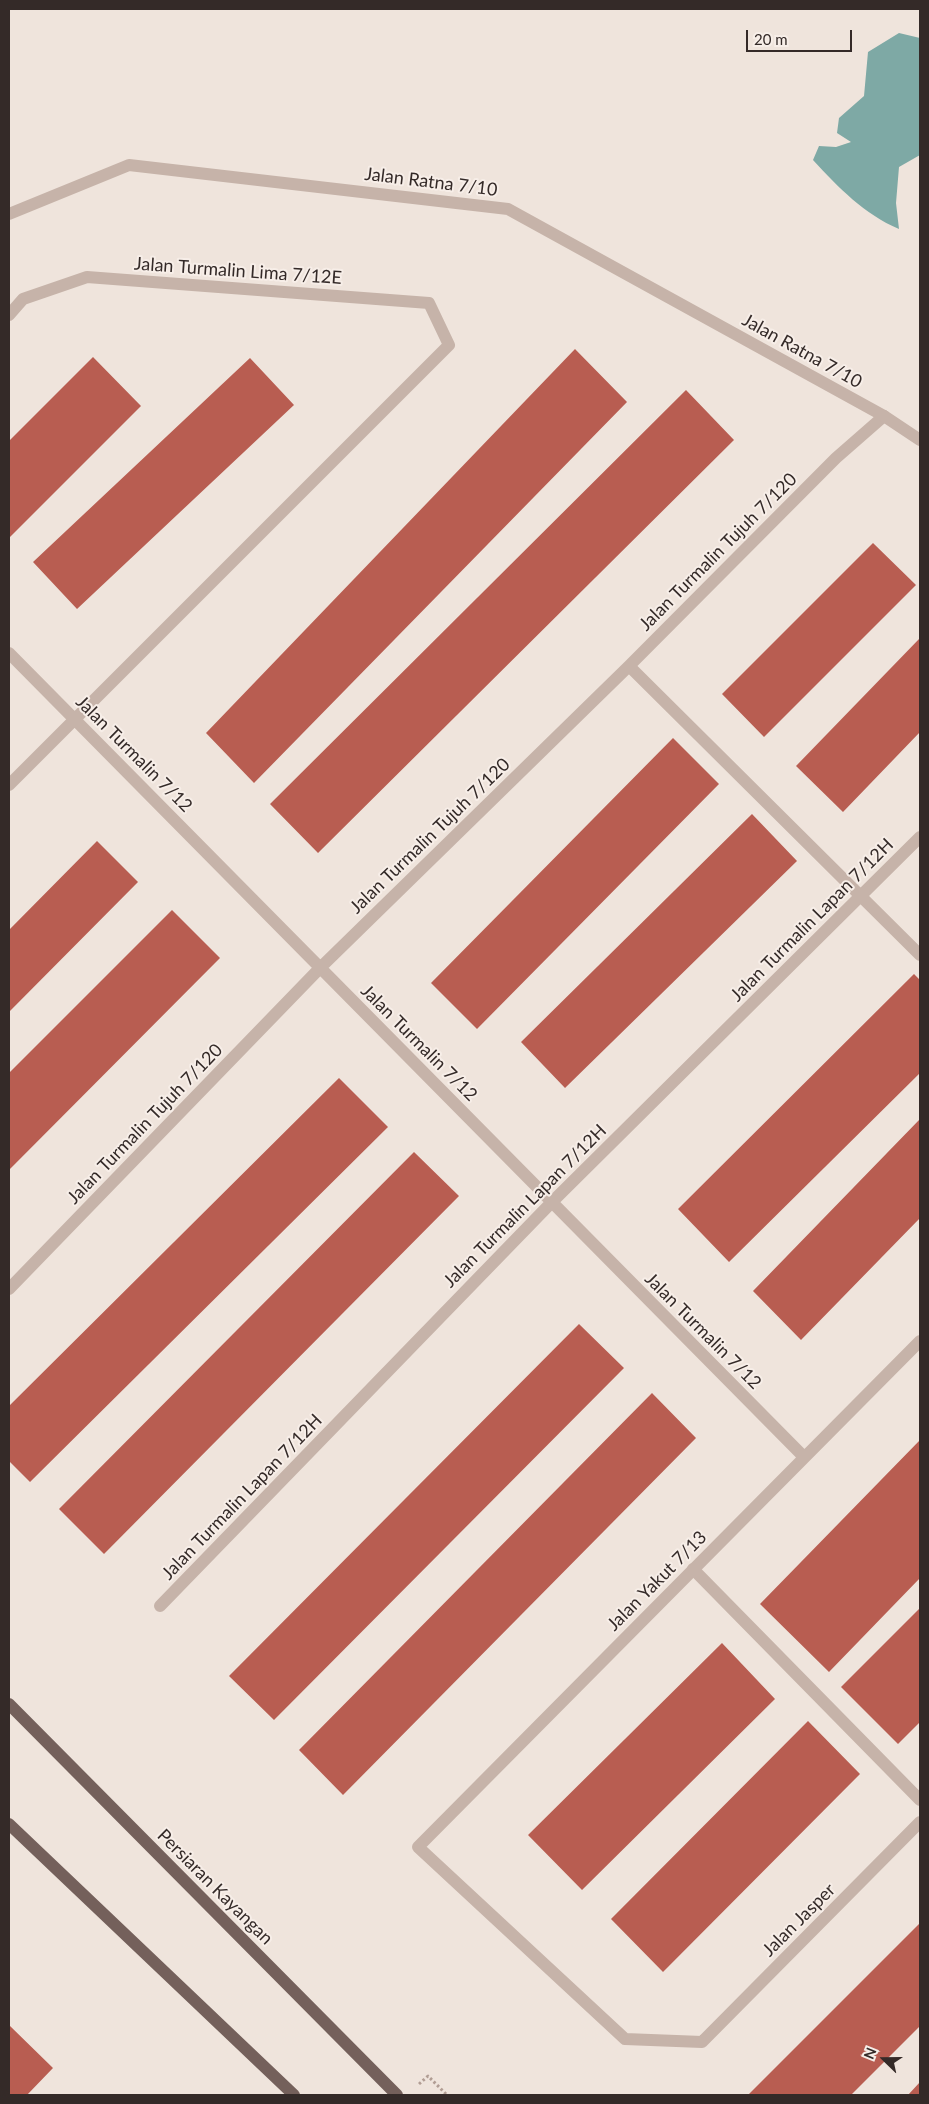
<!DOCTYPE html>
<html>
<head>
<meta charset="utf-8">
<style>
  body { margin:0 }
  #map { position:relative; width:929px; height:2104px; overflow:hidden; background:#efe4dc; font-family:Lato,sans-serif }
  canvas { display:block }
  .frame { position:absolute; inset:0; border:10px solid #342a28; pointer-events:none }
  .north { position:absolute; left:859px; top:2034px; width:50px; height:50px; -webkit-text-stroke:4px #f7eee8; paint-order:stroke; rotate:292deg; font-size:14px; font-weight:700; line-height:20px; text-align:center; color:#342a28 }
  .north::after { content:''; display:block; margin:auto; width:18px; height:22px; background:#342a28; clip-path:polygon(50% 0,100% 100%,50% 72%,0 100%) }
  .scale { position:absolute; left:746px; top:30px; width:106px; height:22px; box-sizing:border-box; border:2px solid #342a28; border-top:0; padding-left:6px; font-size:15px; line-height:18px; white-space:nowrap; color:#342a28; -webkit-text-stroke:4px #f7eee8; paint-order:stroke }
</style>
</head>
<body>
<div id="map">
<canvas width="929" height="2104"></canvas>
<div class="frame"></div>
<div class="north">N</div>
<div class="scale">20 m</div>
</div>
<script>
const context = document.querySelector('canvas').getContext('2d');
context.lineJoin = 'round';
function fillPath(path, color) { context.fillStyle = color; context.fill(path, 'evenodd'); }
function trace(path, color, width, dash) { context.strokeStyle = color; context.lineWidth = width; context.lineCap = dash ? 'butt' : 'round'; context.setLineDash(dash || []); context.stroke(path); }
function write(font, color, halo, rows, align = 'center') {
  context.font = font + ' Lato,sans-serif'; context.lineWidth = 4; context.setLineDash([]); context.textBaseline = 'middle'; context.strokeStyle = halo; context.fillStyle = color; for (const [text, x, y, turn = 0] of rows) {
    context.save(); context.translate(x, y); context.rotate((+turn || 0) * Math.PI / 180); context.textAlign = isNaN(turn) ? turn : align; if (halo) context.strokeText(text, 0, 0); context.fillText(text, 0, 0); context.restore();
  }
}
fillPath(new Path2D(`
  M 899,33 L 920,38 L 920,155 L 899,167 L 896,203 L 899,229 C 864,214 839,188 813,160 L 819,146 L 836,147 L 851,142 L 837,133 L 839,118 L 864,96 L 868,52 Z`), '#7ea9a5');
fillPath(new Path2D(`
  M 575,349 L 627,402 L 254,783 L 206,733 Z
  M 93,357 L 141,406 L 10,537 L 9,441 Z
  M 250,358 L 294,405 L 77,609 L 33,562 Z
  M 686,390 L 734,440 L 318,853 L 270,804 Z
  M 873,543 L 916,585 L 764,737 L 722,694 Z
  M 920,638 L 920,732 L 843,812 L 796,766 Z
  M 673,738 L 719,784 L 477,1029 L 431,983 Z
  M 752,814 L 797,861 L 565,1088 L 521,1042 Z
  M 97,841 L 138,882 L 9,1012 L 9,930 Z
  M 172,910 L 220,958 L 9,1170 L 9,1073 Z
  M 914,974 L 920,980 L 920,1073 L 729,1262 L 678,1209 Z
  M 339,1078 L 388,1127 L 30,1482 L 9,1461 L 9,1406 Z
  M 920,1119 L 920,1218 L 801,1340 L 753,1291 Z
  M 414,1152 L 459,1196 L 104,1554 L 59,1509 Z
  M 579,1324 L 624,1368 L 274,1720 L 229,1676 Z
  M 652,1393 L 696,1438 L 343,1795 L 299,1750 Z
  M 920,1440 L 920,1578 L 829,1672 L 760,1604 Z
  M 920,1608 L 920,1722 L 898,1744 L 841,1687 Z
  M 722,1643 L 775,1699 L 582,1890 L 528,1835 Z
  M 808,1721 L 860,1774 L 663,1972 L 611,1919 Z
  M 920,1923 L 920,2026 L 851,2095 L 748,2095 Z
  M 9,2025 L 53,2068 L 27,2095 L 9,2095 Z
  M 920,2082 L 920,2095 L 908,2095 Z`), '#b85d51');
trace(new Path2D(`
  M 419,2084 L 428,2076 L 447,2095`), '#b19d94', 3, [2.5, 2.5]);
trace(new Path2D(`
  M 693,1569 L 920,1800`), '#c6b3a9', 12);
trace(new Path2D(`
  M 9,315 L 23,299 L 87,277 L 429,303 L 449,345 L 9,785
  M 9,653 L 804,1457
  M 629,666 L 920,955
  M 9,1289 L 320,968 L 629,666 L 836,458 L 884,416
  M 920,1341 L 418,1847 L 625,2039 L 702,2042 L 920,1822
  M 160,1606 L 552,1202 L 920,837`), '#c6b3a9', 12);
trace(new Path2D(`
  M 9,214 L 129,165 L 508,209 L 884,416 L 920,440`), '#c6b3a9', 12);
trace(new Path2D(`
  M 9,1704 L 397,2095
  M 9,1824 L 294,2095`), '#74605b', 12);
write('18px', '#342a28', '#f7eee8', [
  ["Jalan Ratna 7/10",431,182,7],
  ["Jalan Turmalin Lima 7/12E",238,271,4],
  ["Jalan Ratna 7/10",802,351,29],
  ["Jalan Turmalin Tujuh 7/120",718,552,-45],
  ["Jalan Turmalin 7/12",134,754,45],
  ["Jalan Turmalin Tujuh 7/120",430,836,-44],
  ["Jalan Turmalin Lapan 7/12H",812,920,-45],
  ["Jalan Turmalin 7/12",419,1043,45],
  ["Jalan Turmalin Tujuh 7/120",145,1124,-46],
  ["Jalan Turmalin Lapan 7/12H",525,1206,-45],
  ["Jalan Turmalin 7/12",703,1331,45],
  ["Jalan Turmalin Lapan 7/12H",242,1497,-46],
  ["Jalan Yakut 7/13",657,1581,-45],
  ["Persiaran Kayangan",215,1887,45],
  ["Jalan Jasper",799,1920,-45]
]);
</script>
</body>
</html>
